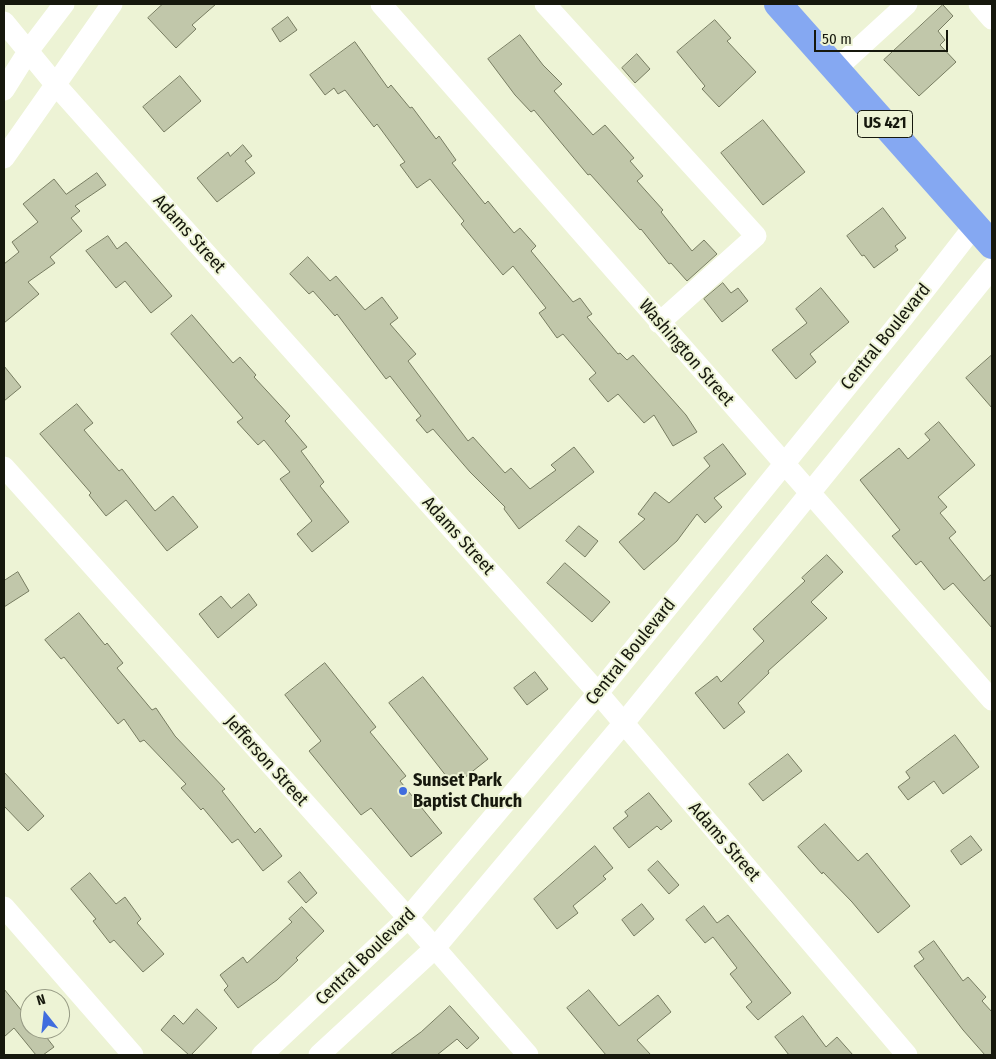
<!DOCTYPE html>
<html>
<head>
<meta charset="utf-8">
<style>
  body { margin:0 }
  #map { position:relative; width:996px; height:1059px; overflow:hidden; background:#edf3d5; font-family:"Fira Sans Condensed",sans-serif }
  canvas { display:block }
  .frame { position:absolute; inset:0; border:5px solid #16180d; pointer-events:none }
  .north { position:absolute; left:20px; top:989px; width:50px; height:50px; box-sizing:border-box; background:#edf3d5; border:1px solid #979b85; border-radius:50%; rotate:344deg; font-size:14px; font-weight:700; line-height:20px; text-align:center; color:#16180d }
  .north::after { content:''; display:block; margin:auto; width:18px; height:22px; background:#406dde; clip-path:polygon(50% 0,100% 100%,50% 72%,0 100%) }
  .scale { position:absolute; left:814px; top:30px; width:134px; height:22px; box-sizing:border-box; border:2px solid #16180d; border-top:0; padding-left:6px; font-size:15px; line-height:18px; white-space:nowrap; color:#16180d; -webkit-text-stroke:4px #edf3d5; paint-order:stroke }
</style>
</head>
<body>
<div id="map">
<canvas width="996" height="1059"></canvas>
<div class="frame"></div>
<div class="north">N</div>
<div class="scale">50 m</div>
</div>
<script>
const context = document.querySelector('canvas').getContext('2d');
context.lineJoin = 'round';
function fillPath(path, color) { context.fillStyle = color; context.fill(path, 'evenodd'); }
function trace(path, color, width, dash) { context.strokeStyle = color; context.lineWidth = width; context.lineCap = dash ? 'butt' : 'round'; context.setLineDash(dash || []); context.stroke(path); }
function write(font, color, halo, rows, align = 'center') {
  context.font = font + ' "Fira Sans Condensed",sans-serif'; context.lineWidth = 4; context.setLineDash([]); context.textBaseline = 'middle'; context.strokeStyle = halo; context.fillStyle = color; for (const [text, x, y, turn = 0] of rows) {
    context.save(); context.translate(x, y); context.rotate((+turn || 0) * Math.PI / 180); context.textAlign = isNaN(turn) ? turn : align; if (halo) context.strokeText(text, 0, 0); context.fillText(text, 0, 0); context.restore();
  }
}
const building = new Path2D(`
  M 163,4 L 216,4 L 192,25 L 196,29 L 176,48 L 148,18 Z
  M 943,5 L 953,16 L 938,31 L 945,40 L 940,45 L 956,62 L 919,96 L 884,60 Z
  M 288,17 L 297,30 L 280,42 L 272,29 Z
  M 715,20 L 731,38 L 727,41 L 756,72 L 719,107 L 702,89 L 705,86 L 677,52 Z
  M 520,35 L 543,65 L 562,84 L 554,91 L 593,135 L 605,125 L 634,158 L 630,161 L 643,176 L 637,181 L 663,210 L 661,212 L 692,251 L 704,240 L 717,254 L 687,281 L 671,263 L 669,264 L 641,229 L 640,230 L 590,174 L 588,175 L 534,110 L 531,112 L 515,95 L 488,59 Z
  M 355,42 L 388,88 L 391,85 L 410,108 L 412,107 L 436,139 L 439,136 L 456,160 L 452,163 L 485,204 L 488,201 L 514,233 L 520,228 L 536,246 L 531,251 L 573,302 L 580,298 L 592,314 L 587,317 L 618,354 L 620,353 L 627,360 L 633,355 L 686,415 L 697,432 L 673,446 L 654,415 L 644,423 L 618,394 L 608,402 L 589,379 L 596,373 L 563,334 L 557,338 L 539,313 L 546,308 L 513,266 L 503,275 L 461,224 L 464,221 L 430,179 L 417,188 L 400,165 L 405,162 L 377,124 L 374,127 L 345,90 L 338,94 L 334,88 L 325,95 L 310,75 Z
  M 637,54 L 650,69 L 635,83 L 622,68 Z
  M 180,76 L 201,101 L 164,132 L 143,107 Z
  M 763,120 L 805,172 L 763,205 L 721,153 Z
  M 243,145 L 252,156 L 245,161 L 255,173 L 217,202 L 197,178 L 228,152 L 230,156 Z
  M 97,173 L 106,185 L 75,206 L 80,211 L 71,218 L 82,231 L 50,257 L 55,263 L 28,282 L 39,294 L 4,323 L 4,264 L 19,252 L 12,242 L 38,222 L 23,204 L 54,179 L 66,194 Z
  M 883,208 L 906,238 L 895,246 L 898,250 L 874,268 L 864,255 L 862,256 L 847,236 Z
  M 108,236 L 117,249 L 126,242 L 172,296 L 151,313 L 125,281 L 116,288 L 86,251 Z
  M 308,257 L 330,281 L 336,276 L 365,310 L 382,297 L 398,318 L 390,324 L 416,354 L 408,361 L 468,441 L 473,437 L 505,473 L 511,468 L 530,489 L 556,470 L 551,465 L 574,447 L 594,472 L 519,529 L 504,509 L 505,507 L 470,472 L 433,429 L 427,433 L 416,420 L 421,416 L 390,376 L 386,379 L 337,314 L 335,316 L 313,291 L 309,294 L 290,274 Z
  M 723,283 L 731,293 L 738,288 L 748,301 L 722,322 L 704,299 Z
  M 821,288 L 849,322 L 810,354 L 816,362 L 796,379 L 772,350 L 807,323 L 796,309 Z
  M 192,315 L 233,363 L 240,357 L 256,375 L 254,377 L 290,416 L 285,421 L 307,447 L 301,451 L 324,482 L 320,486 L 349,522 L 312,552 L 297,534 L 312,521 L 280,479 L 290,472 L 264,440 L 258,445 L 237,422 L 243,418 L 171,334 Z
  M 992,355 L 992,408 L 966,378 Z
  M 4,366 L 21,387 L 4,401 Z
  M 77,404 L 93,423 L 84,430 L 119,471 L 122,469 L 155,511 L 173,496 L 198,527 L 167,551 L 126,500 L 106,516 L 89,495 L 91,493 L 40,434 Z
  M 939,422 L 975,465 L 938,497 L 947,507 L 940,513 L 956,532 L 949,538 L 984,581 L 992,574 L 992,628 L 953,583 L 944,590 L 921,561 L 916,565 L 892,536 L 900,530 L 860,480 L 899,448 L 908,459 L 930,440 L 925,434 Z
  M 723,444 L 746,474 L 714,498 L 722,507 L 705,523 L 697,514 L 677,541 L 644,570 L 619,542 L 645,519 L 638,514 L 655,492 L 669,503 L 710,466 L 704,458 Z
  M 579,526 L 598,541 L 585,557 L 566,541 Z
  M 827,555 L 843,572 L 811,602 L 827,618 L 768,671 L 769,673 L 738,703 L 745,712 L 724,729 L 695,693 L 717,676 L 721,682 L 764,641 L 753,629 L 805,581 L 802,578 Z
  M 565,563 L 610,602 L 592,622 L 547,583 Z
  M 18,572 L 29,591 L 4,607 L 4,581 Z
  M 249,594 L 257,605 L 218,638 L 199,614 L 221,596 L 231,608 Z
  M 79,613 L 105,645 L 107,643 L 123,663 L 117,668 L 152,710 L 156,708 L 175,736 L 225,789 L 222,791 L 255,833 L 260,828 L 282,856 L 263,871 L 238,839 L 232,843 L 203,808 L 201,810 L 181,788 L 186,784 L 144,740 L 140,742 L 124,719 L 118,724 L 64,657 L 61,659 L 45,640 Z
  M 325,663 L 376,727 L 370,732 L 406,776 L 400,781 L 442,833 L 411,857 L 371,808 L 361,815 L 309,751 L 321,741 L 285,695 Z
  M 535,672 L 548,689 L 527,705 L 514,688 Z
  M 423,677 L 488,759 L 454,786 L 389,703 Z
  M 955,735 L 979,767 L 943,794 L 934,781 L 908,800 L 898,787 L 910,778 L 906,772 Z
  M 788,754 L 802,771 L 763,801 L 749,784 Z
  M 4,772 L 44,816 L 28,831 L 4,806 Z
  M 649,793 L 672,821 L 661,830 L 657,826 L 629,848 L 613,828 L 628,816 L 625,812 Z
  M 825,824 L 858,861 L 867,853 L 910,906 L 878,933 L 852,902 L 823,872 L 822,874 L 798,847 Z
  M 971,836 L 982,850 L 961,865 L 951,851 Z
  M 595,846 L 613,868 L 603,876 L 606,879 L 573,906 L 578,913 L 557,929 L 534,899 Z
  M 658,861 L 679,885 L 669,894 L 648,870 Z
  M 300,872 L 317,893 L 306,903 L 288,882 Z
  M 90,873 L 116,904 L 125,897 L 141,919 L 137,923 L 164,954 L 143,972 L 114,940 L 110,943 L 93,921 L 96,919 L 71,889 Z
  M 642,904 L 654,919 L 634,936 L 622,920 Z
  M 704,906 L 717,923 L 728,915 L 791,993 L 758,1020 L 746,1007 L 752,1002 L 730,974 L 737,968 L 713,937 L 705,943 L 686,920 Z
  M 302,907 L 324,931 L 296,958 L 298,960 L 277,980 L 238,1008 L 224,990 L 228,986 L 220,975 L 243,957 L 247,963 L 292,922 L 289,919 Z
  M 934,941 L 963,981 L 968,977 L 986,997 L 982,1001 L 992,1012 L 992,1055 L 985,1055 L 963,1030 L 914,966 L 924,959 L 919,952 Z
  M 4,989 L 30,1021 L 30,1029 L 40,1029 L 54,1047 L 43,1055 L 36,1055 L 14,1028 L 4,1037 Z
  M 589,990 L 619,1026 L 658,995 L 671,1012 L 637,1040 L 651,1055 L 606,1055 L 567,1008 Z
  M 450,1006 L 479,1038 L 467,1049 L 457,1039 L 437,1055 L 390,1055 L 421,1032 Z
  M 197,1009 L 217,1028 L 191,1055 L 189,1055 L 161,1030 L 174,1015 L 183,1024 Z
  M 803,1016 L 826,1047 L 837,1037 L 853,1055 L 789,1055 L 775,1037 Z`);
fillPath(building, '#c1c7aa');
trace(building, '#777c61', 1);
trace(new Path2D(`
  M 381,4 L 992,700
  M 545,4 L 756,236 L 659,323
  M 979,4 L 992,19
  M 4,22 L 55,84 L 598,693 L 907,1055
  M 836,69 L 907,4
  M 4,90 L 29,50 L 64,4
  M 4,158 L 112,4
  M 4,467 L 435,948 L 528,1055
  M 4,907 L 133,1055
  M 262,1055 L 407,919 L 598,693 L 902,319 L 975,225
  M 319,1055 L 435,948 L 623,724 L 992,268`), '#fff', 21);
trace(new Path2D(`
  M 778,4 L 992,245`), '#85a8f2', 28);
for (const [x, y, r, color] of [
  [403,791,5,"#406dde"]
]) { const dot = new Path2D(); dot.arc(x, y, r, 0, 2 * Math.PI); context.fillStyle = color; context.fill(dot); trace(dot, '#edf3d5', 2); }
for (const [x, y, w] of [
  [885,124,55]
]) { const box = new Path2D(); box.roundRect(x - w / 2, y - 13.5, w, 27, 4); context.fillStyle = '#edf3d5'; context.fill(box); trace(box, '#16180d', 1); }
write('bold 16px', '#16180d', null, [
  ["US 421",885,124]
]);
write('18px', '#16180d', '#edf3d5', [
  ["Adams Street",189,234,48],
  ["Central Boulevard",886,337,-51],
  ["Washington Street",686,353,49],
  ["Adams Street",458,536,48],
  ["Central Boulevard",631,652,-51],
  ["Jefferson Street",266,761,48],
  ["Adams Street",724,842,49],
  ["Central Boulevard",366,957,-44]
]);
write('bold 18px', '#16180d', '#edf3d5', [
  ["Sunset Park",413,781],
  ["Baptist Church",413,802]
], 'left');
</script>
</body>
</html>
